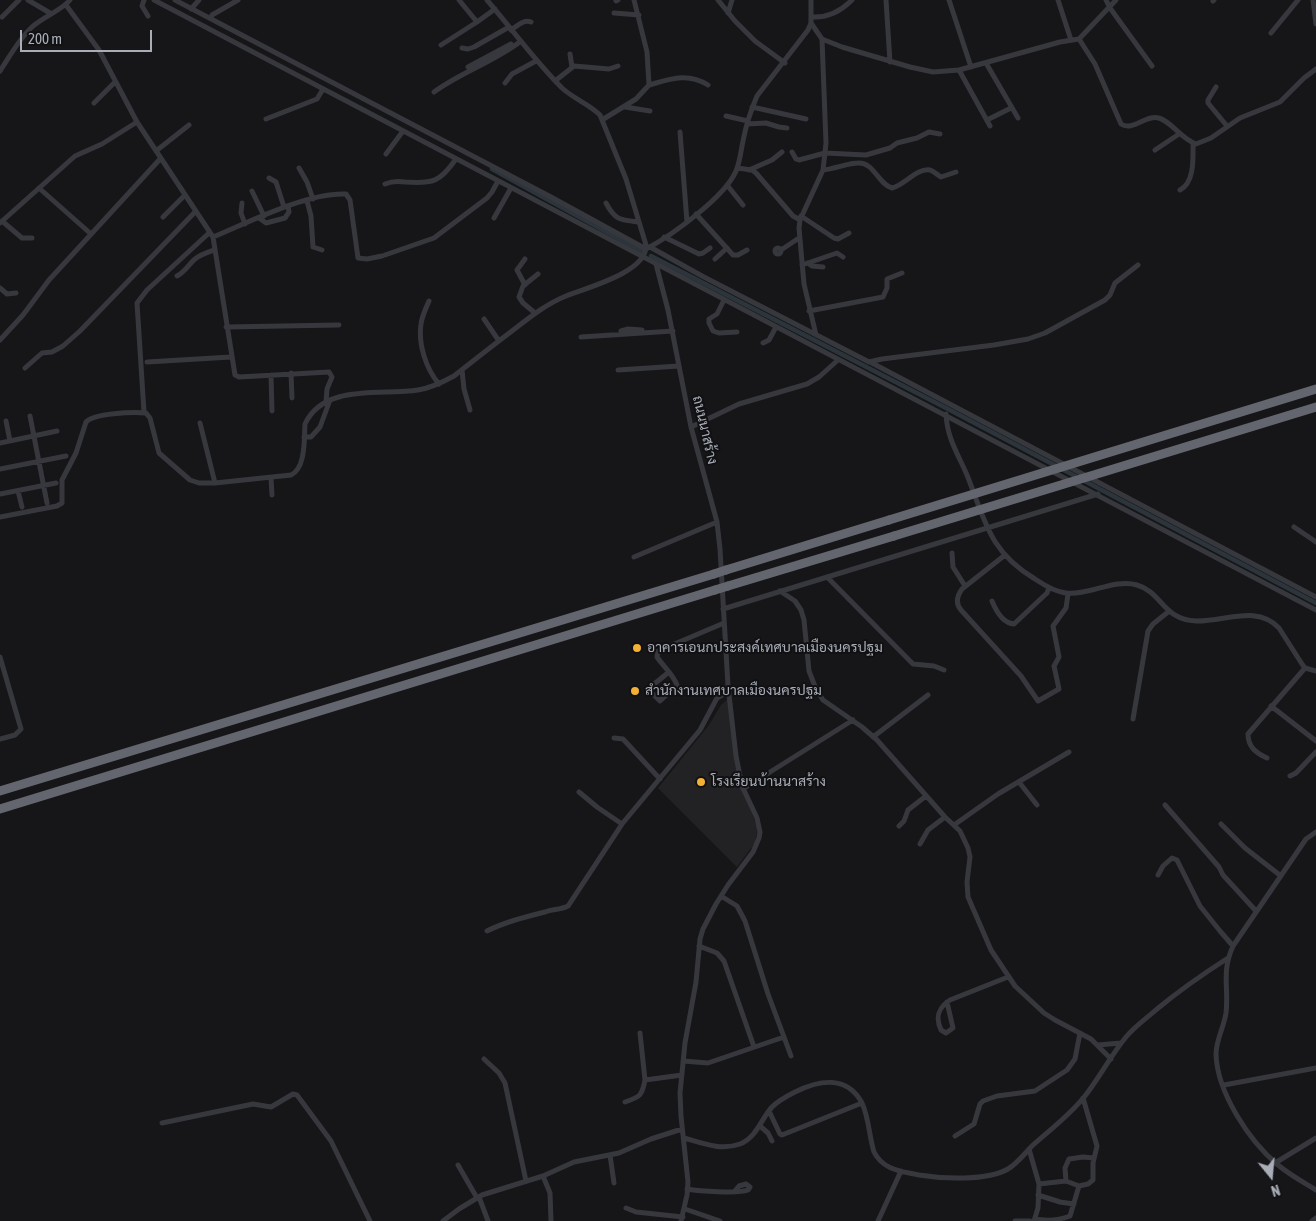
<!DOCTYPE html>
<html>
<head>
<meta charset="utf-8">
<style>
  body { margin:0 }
  #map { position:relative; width:1316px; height:1221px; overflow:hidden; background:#161618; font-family:"Asap Condensed",sans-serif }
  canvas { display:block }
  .north { position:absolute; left:1246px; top:1151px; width:50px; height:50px; -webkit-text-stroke:4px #111113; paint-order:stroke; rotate:163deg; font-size:14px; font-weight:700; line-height:20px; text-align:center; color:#a8adb8 }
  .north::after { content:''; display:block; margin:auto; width:18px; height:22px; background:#a8adb8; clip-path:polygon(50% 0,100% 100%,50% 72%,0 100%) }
  .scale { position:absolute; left:20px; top:30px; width:132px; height:22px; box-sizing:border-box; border:2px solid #a8adb8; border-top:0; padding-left:6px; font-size:15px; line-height:18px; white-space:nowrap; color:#a8adb8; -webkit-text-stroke:4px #111113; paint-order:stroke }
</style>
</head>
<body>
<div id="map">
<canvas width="1316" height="1221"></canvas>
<div class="north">N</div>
<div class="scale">200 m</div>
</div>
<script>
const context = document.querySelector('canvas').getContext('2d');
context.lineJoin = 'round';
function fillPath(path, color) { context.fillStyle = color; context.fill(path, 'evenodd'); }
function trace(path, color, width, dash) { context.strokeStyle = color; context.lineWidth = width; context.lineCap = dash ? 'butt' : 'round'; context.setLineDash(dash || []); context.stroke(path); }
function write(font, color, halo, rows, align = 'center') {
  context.font = font + ' "Asap Condensed",Sarabun,sans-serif'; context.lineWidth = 4; context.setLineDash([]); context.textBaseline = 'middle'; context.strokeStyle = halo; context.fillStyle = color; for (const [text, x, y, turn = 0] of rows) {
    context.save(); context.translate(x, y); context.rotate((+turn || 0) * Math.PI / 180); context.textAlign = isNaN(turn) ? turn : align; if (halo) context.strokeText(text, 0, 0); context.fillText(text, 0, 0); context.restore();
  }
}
fillPath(new Path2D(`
  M 728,699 L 738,777 L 758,828 L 755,843 L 737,867 L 658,788 L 709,725 L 721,705 Z`), '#222225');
trace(new Path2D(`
  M 492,169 L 641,251
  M 651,256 L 948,409 L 1316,603`), '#2c353c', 4.5);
trace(new Path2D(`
  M 28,0 L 50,13
  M 144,0 L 142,6 L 148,16
  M 154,0 L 1316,610
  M 175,0 L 551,197 L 646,249 C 671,236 725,197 736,171 C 740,162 741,150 743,141 C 746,125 751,110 757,96 L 808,30 L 811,23 L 811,0
  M 459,0 L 477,22 L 495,9
  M 718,0 L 735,21 L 755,41 L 785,63
  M 886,0 L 890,62
  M 949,0 L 971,67
  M 1058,0 L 1071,40
  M 1106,0 L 1110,8 L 1152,66
  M 1313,0 L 1316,24
  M 616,1 L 618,0
  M 1213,1 L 1214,0
  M 66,5 L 99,50 L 137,122 L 213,237 L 235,375 L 239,377 L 329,372 L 332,377 L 327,389 L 326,402
  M 191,9 L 199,0
  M 614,13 L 639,15
  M 728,13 L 732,0
  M 2,17 L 19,0
  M 812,17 C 827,18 841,11 852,0
  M 211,19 L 212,15 L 238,0
  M 811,23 L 822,39 L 826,143 L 823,170 L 800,220 L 799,228 L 804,284 L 816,335
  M 511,30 C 517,26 524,19 531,22
  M 1271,33 L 1298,0
  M 822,39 L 842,47 L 910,67 L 933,72 L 959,70 L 1060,42 L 1079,39 L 1116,0
  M 1079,39 L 1095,64 L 1121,124 C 1133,132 1146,114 1159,118 C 1172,122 1180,138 1196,144 L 1211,138 L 1240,118 L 1280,102 L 1304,78 L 1316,69
  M 441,45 L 477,22
  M 462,48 L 468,49 L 474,47 L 509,27
  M 570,54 L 572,67
  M 986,63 L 1018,118
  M 468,67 L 511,44
  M 959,70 L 990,126
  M 0,71 C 10,56 19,39 32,27 C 44,16 61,11 70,0
  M 555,81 L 574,66 L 609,69 L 618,66
  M 505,83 L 512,74 L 536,61
  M 649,85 C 670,79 688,72 708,85
  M 1216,87 L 1208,100 L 1208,103 L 1227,126
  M 434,92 C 461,72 494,62 521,41
  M 94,103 L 115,82
  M 625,107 L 650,111
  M 752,107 L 806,119
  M 726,116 L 748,121
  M 266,119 L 317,99 L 323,89
  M 602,120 L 636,99 L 649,85 L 647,52 L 634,0
  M 987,120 L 1011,108
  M 747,124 L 766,123 L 779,127 L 787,128
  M 680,132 L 687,222
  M 1155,150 L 1179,134
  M 156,151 L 189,125
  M 792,152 L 796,159 L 799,160 L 825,153 L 866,155 L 890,148 L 897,143 L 917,138 L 929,132 L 940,134
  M 386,154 L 403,131
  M 299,168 L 307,182 L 313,199
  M 737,168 L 752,170 L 756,173 L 793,216 L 800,220
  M 749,170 L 772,160 L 782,152
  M 823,170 C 834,169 849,163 858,163 C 874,162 878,184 892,188 C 905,185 916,168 930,170 C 934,171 937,175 941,177 L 956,172
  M 269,178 L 276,182 L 284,207
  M 385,184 C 392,181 398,181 405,182 C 433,184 440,182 456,159
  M 727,185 L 743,205
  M 39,188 L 91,234
  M 1180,190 C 1195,182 1193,157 1193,143
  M 252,191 L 264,216
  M 307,201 L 311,216 L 313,247 L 322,250
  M 242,203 L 241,213 L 245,224
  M 606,203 C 615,220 620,220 638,222
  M 696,214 L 733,255 L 738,255 L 747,250
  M 801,216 L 834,238 L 838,239 L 849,233
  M 163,217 L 185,195
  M 259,218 L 266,223 L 285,218 L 289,212 L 288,206
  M 494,218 L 511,188
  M 2,221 L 22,238 L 32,238
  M 0,223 L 75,156 L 102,144 L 137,122
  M 213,237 C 249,222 308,192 346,194 L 350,200 L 358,258 L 367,259 L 382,256
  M 664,237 L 699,254 L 703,253 L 710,248
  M 650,247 L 702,276 L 869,362 L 882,359 L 994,345 L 1028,339 L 1045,333 L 1105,300 L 1110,295 L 1115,283 L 1138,265
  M775 251a3 3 0 1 1 6 0a3 3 0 1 1-6 0Z
  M 781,250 L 799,238
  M 385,255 L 434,238 L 487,198 L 492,192 L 498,181
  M 715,259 L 727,248
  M 808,263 L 812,266 L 823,267
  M 656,264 L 668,310 L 691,427 L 717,522 L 720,549 L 728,686 L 736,756 L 742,786 L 757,818 L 760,832 L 759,838 L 753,852 L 728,885 L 716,904 L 703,929 L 700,939 L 696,982 L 685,1043 L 680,1093 L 681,1116 L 688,1182 L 687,1195 L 681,1221
  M 802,265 L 837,253 L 843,257
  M 177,276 C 185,272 189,264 195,259 C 201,254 208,252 214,250
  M 525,285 L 517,270 L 525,259
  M 0,288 L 7,294 L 16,293
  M 724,300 L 717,314 L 709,319 L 709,323 L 713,331 L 719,333 L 737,332
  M 429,301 C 426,308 422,316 421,324 C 418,344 426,369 439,384
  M 809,311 L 883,297 L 887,288 L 887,279 L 902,273
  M 535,313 L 523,303 L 519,297 L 523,286 L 538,274
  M 484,319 L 499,341
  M 226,327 L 339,325
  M 621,331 L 628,329 L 642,330
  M 581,337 L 673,331
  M 0,340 L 23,315 L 49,280 L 161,158
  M 763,343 L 769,340 L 776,327
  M 147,362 L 231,357
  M 870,362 L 1316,597
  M 25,368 L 42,353 L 52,352 L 63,346 L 80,331 L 196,211
  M 462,370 L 464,389 L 470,410
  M 618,370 L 679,366
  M 291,373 L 292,398
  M 271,375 L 272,411
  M 144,412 L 137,303 L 147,290 L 209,233
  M 946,414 C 947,438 958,454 967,475 C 985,520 989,552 1035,579 C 1044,585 1055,592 1066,593 C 1088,596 1115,578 1137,585 C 1162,592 1163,620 1196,621 C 1224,622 1257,604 1279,628 L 1302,664 L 1305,668 L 1316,671
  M 30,416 L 47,503
  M 6,421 L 10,441
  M 200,423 L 215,483
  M 691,427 L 739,404 L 807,384 L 819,377 L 838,360
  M 304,437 L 311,437 L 320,427 L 330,400
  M 0,443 L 57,431
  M 0,469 L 66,456
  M 271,478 L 272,495
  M 18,491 L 22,507
  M 0,494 L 56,483
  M 0,517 L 57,506 L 62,503 L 62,480 L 76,453 L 86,422 C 94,413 133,412 146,413 L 150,418 L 159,453 L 190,480 L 199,483 L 215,483 L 291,475 C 306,468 304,439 305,424 C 324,383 382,396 418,390 C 431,388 443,382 454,376 C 473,361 492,346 512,331 C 529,318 546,304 566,296 C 586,288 648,272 646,245 L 626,179 L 600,115 C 589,104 574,99 562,88 C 535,61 512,29 487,0
  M 1294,527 L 1316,542
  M 952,553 L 953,567 L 965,586
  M 1005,555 L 962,589 C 957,596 955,603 961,610 L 1021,676 L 1038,701 L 1059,689 L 1054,666 L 1059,657 L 1053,626 L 1066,608 L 1068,594
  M 634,557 L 717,522
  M 827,577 L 913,664 L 934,666 L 944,670
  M 780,591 L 795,601 L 801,610 L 804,620 L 809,671 L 816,689 L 823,700 L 862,727 L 877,740 L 945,817 L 960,831 L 968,848 L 970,857 L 967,882 L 968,897 L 991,950 L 1015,986 L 1044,1013 L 1055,1020 L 1091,1039 L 1111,1059
  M 992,601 C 996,611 1003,623 1014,624 L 1047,593 L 1049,588
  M 723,609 L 1098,494
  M 0,657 L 21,729 L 15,735 L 0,739
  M 669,672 L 648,689 L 660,701 L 677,685 C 673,674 663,666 657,657 L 658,651 L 724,623
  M 1271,706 L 1316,741
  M 1133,719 L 1148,631 L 1153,624 L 1168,612
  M 873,737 L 928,695
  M 614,738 L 623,739 L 660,779
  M 1267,758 C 1256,753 1248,747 1248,734 L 1305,668
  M 1290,776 L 1296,773 L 1316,752
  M 1019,782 L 1037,805
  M 743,789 L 853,720
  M 579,792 L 597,807 L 622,824
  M 1165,805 L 1219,867 L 1223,875 L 1256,911
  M 1221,824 L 1245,848 L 1281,876
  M 954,825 L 998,794 L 1069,752
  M 899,826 L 904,821 L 908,810 L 926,796
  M 1316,832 L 1306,839 L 1233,946 C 1221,973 1229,987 1226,1013 C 1224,1027 1216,1040 1216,1054 C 1217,1092 1249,1141 1278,1165 C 1290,1175 1303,1182 1316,1190
  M 920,844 L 928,830 L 945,817
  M 1158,875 L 1163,866 L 1172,858 L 1177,860 L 1200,906 L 1220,931 L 1233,946
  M 487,931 C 505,922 525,917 545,912 C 553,909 560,910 568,906 L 622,824 L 700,730 L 717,698 L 729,691
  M 699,946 L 717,953 L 724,961 L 754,1047
  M 947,1002 L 953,1028 L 946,1033 L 941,1030 C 935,1017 938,1008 950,1000 L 1008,977
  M 640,1033 L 645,1080 L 682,1075
  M 784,1037 L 791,1056
  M 1098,1045 L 1121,1043
  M 484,1059 L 499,1073 L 505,1083 L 526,1181
  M 683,1061 L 708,1063 L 784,1037 L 768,994 L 745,921 L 737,906 L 721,896
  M 1224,1085 L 1316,1068
  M 625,1102 C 640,1097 642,1096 645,1080
  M 769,1111 L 780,1134 L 782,1135 L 862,1103
  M 162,1123 L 253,1104 L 271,1107 L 293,1094 L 297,1095 L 331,1141 L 370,1221
  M 760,1126 L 768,1133 L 772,1141
  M 955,1136 L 974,1124 L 980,1104 L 983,1101 L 997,1096 L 1035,1091 L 1067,1070 L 1075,1059 L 1080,1033
  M 684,1138 C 702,1143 721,1151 740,1144 C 757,1137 761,1119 772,1107 C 779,1100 787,1096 795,1092 C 819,1080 847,1075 862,1103 C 869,1118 869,1136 874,1152 C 883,1170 901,1171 919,1175 C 943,1179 987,1181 1008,1169 C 1018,1163 1025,1153 1033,1145 C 1051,1129 1070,1115 1085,1096 C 1100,1077 1111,1055 1126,1037 C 1135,1026 1147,1018 1157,1009 C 1180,990 1203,974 1228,958
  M 1029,1149 L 1039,1184 L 1066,1181 L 1079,1186
  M 610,1155 L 614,1183
  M 1275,1163 L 1316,1138
  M 458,1165 L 477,1198
  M 543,1176 L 550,1193 L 551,1221
  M 1066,1181 L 1065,1168 L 1069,1159 L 1083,1157 L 1094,1158
  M 687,1189 C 699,1191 738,1194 748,1190 L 750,1187 L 746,1184 L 739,1186 L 734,1192
  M 1038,1195 L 1060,1202 L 1074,1204
  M 479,1197 L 488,1221
  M 626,1208 L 636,1212 L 683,1217
  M 685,1209 L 720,1221
  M 1035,1219 C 1046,1221 1060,1220 1070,1216 L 1079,1186 L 1088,1184 L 1093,1180 L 1093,1163 L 1097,1146 L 1083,1098
  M 443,1221 L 459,1209 L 482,1195 L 543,1176 L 574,1162 L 619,1153 L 651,1139 L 682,1129
  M 878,1221 L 901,1171
  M 1015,1221 L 1030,1221
  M 1034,1221 L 1038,1208 L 1039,1184
  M 1312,1221 L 1316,1218`), '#37383d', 5);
trace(new Path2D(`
  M 726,570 L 889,520
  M 728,586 L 894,536
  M 0,791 L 714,574
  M 0,809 L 715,590`), '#63666e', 9);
trace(new Path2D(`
  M 889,520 L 1316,389
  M 894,536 L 1316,407
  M 714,574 L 726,570
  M 715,590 L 728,586`), '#63666e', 9);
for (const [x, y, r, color] of [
  [637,648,5,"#f2b134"],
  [635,691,5,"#f2b134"],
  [701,782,5,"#f2b134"]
]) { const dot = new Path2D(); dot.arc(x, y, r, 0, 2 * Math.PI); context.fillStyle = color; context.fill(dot); trace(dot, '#111113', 2); }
write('14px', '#a8adb8', '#111113', [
  ["ถนนนาสร้าง",705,430,77]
]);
write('14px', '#a8adb8', '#111113', [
  ["อาคารเอนกประสงค์เทศบาลเมืองนครปฐม",647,648],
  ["สำนักงานเทศบาลเมืองนครปฐม",645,691],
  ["โรงเรียนบ้านนาสร้าง",711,782]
], 'left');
</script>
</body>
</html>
